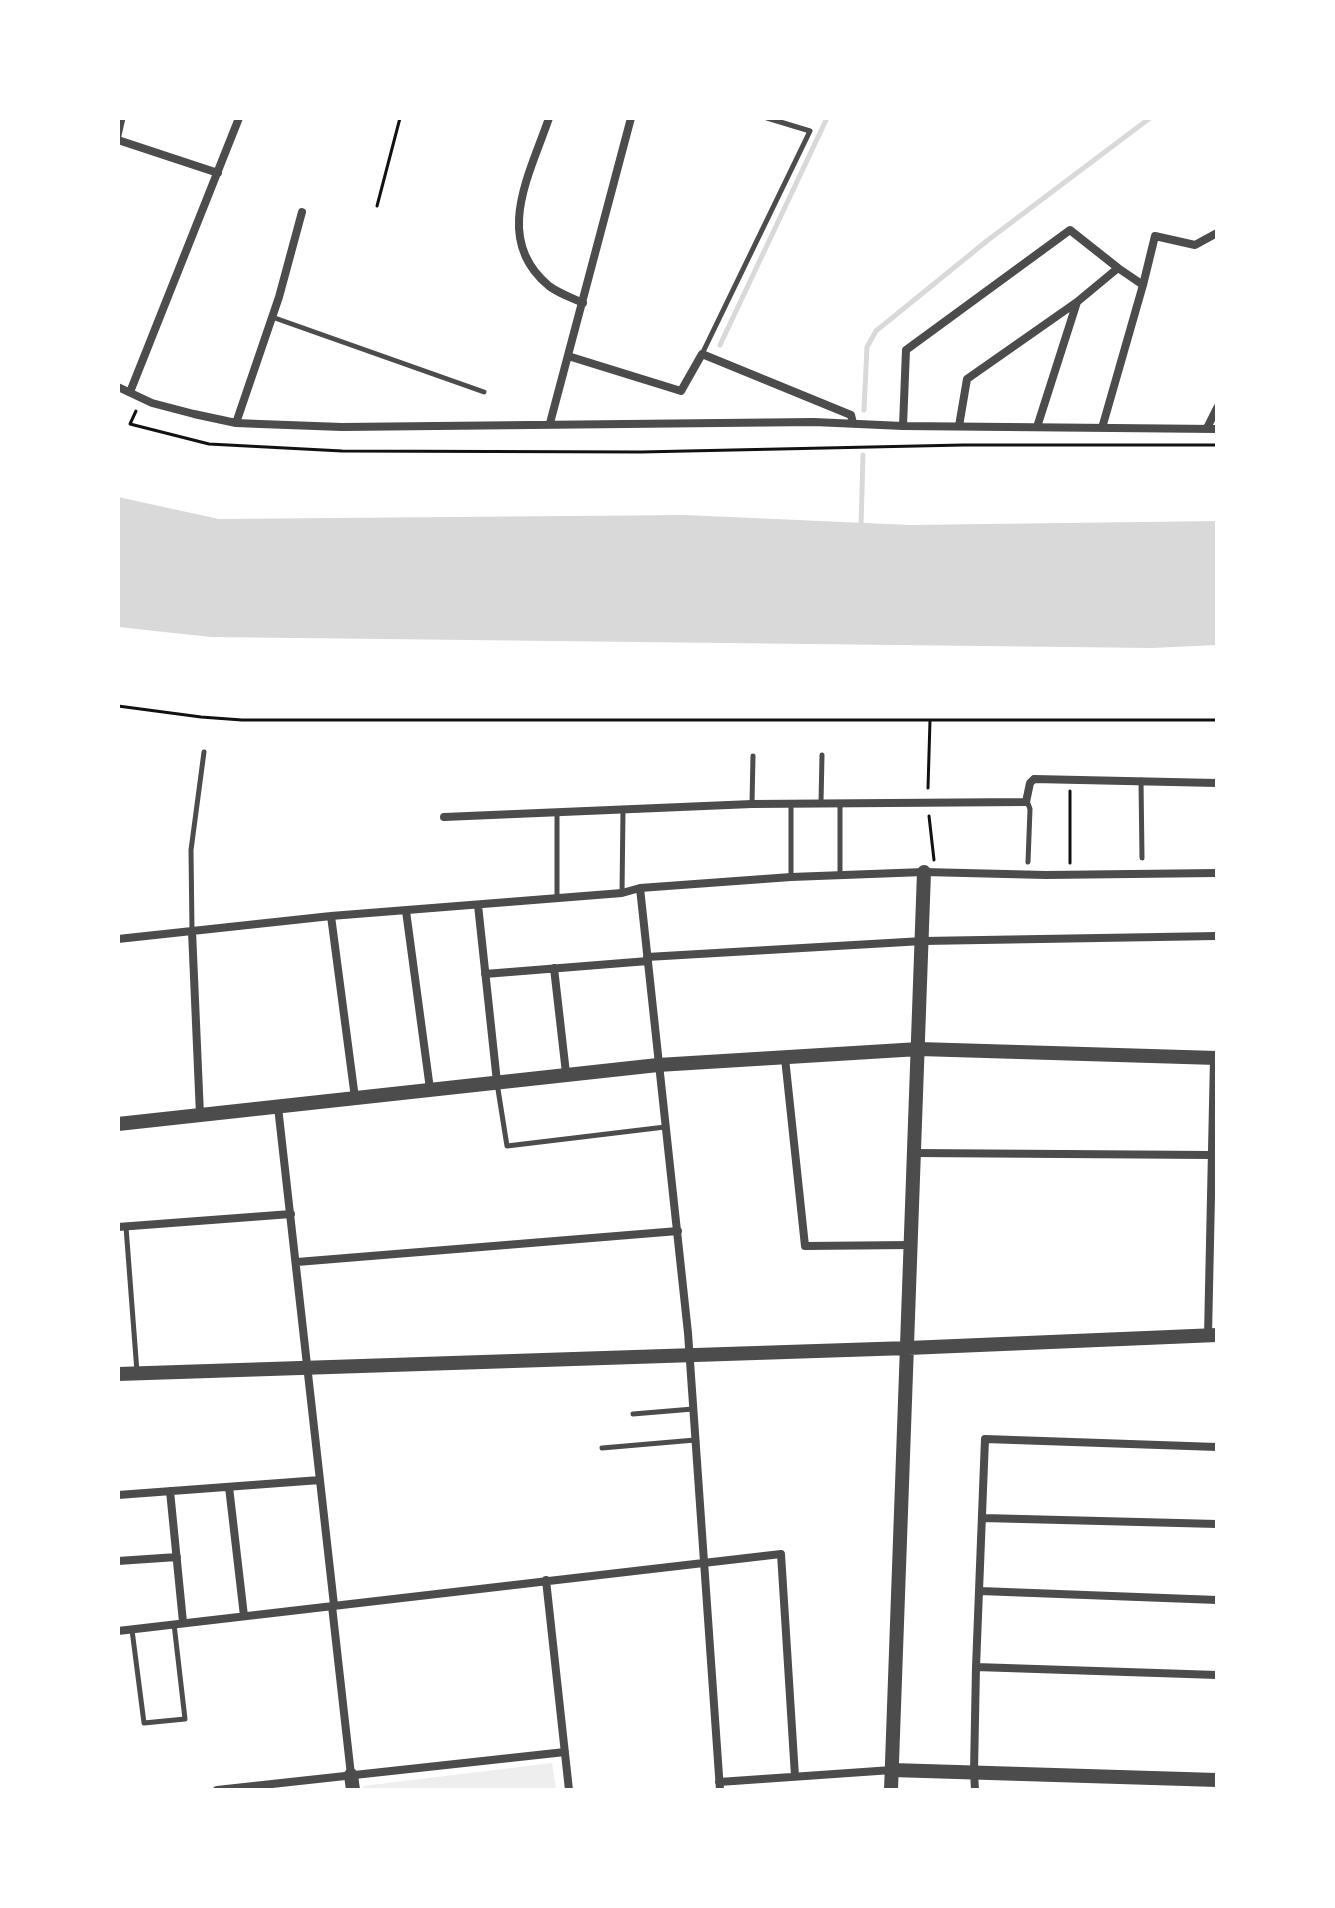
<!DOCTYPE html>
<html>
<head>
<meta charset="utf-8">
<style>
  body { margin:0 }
  #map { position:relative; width:1335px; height:1908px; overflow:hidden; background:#fff; font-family:Quicksand,sans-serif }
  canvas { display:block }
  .frame { position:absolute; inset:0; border:120px solid #fff; pointer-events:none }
</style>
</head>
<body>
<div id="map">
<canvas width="1335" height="1908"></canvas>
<div class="frame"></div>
</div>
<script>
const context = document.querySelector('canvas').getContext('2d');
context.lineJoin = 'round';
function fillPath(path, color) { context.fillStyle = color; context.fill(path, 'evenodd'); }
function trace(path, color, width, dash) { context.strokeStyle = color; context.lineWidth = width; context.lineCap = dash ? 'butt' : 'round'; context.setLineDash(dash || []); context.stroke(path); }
fillPath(new Path2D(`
  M 552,1763 L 556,1790 L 363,1790 L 363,1786 Z`), '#eee');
fillPath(new Path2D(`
  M 118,497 L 219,519 L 685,515 L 910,525 L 1217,521 L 1217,645 L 1152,648 L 211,637 L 118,627 Z`), '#d9d9d9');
trace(new Path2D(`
  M 720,345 L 827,118
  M 864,410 L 867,347 L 876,331 L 988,240 L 1150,118
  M 861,526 L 863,455`), '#d9d9d9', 5);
trace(new Path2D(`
  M 377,206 L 400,118
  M 136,411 L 130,424 L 209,444 L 342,451 L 641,452 L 963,445 L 1217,445
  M 118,706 L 201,717 L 242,720 L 1217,720
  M 928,788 L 930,720
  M 1070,791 L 1070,863
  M 929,816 L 934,860`), '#111', 3);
trace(new Path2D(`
  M 118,140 L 123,118
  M 272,317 L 484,392
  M 702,354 L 810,131 L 767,118
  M 1141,780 L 1142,858
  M 1027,801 L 1030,809 L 1028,862
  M 752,803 L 753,756
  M 821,803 L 822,755
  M 791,805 L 791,876
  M 840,805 L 840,874
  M 557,812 L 557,898
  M 622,893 L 623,810
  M 192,931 L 191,850 L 204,752
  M 497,1083 L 507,1146 L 665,1127
  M 126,1227 L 137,1372
  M 633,1414 L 693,1409
  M 602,1448 L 695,1440
  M 132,1630 L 144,1723 L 185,1719 L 174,1624`), '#4c4c4c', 5);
trace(new Path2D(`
  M 549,118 C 530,174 492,239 549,286 C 558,293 572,298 583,303
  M 118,140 L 218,173
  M 568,356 L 681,391 L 702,354 L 851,415 L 853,423
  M 118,387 L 152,403 L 194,414 L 236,423 L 260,424 L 342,427 L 814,422 L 903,426 L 1217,429
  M 130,392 L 239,118
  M 236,423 L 279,297 L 302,212
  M 550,423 L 631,118
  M 903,426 L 906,350 L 1070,230 L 1118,268
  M 959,426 L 967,379 L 1077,302 L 1118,268 L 1143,285
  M 1037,427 L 1077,302
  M 1102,428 L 1143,285 L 1155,236 L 1195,245 L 1217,233
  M 1207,428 L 1217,408
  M 444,817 L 752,804 L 1026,802 L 1030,783 L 1034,779 L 1217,783
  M 640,888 L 688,1333 L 720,1790
  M 478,905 L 497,1082
  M 406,911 L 430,1089
  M 331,916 L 355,1098
  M 192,931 L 200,1115
  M 118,939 L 331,916 L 622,893 L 640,888 L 791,877 L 924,872 L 1046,875 L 1217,873
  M 647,957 L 923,941 L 1217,936
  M 554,968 L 566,1073
  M 485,974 L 648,961
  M 785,1058 L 805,1246 L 911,1245
  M 278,1107 L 334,1605
  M 914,1153 L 1211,1155
  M 118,1227 L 291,1214
  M 297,1262 L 678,1231
  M 1208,1335 L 1214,1058
  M 229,1487 L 244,1616
  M 170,1491 L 183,1622
  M 118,1495 L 320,1480
  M 983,1518 L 1217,1524
  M 118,1561 L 177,1557
  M 546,1580 L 569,1790
  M 980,1591 L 1217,1600
  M 332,1606 L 351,1775
  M 118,1631 L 781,1554 L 795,1776
  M 976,1667 L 1217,1675
  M 719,1782 L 892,1770
  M 217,1790 L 565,1752
  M 975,1790 L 974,1772 L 976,1667 L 985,1439 L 1217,1447`), '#4c4c4c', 8);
trace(new Path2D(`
  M 118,1124 L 658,1065 L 919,1049 L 1217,1058
  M 118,1374 L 908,1348 L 1217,1335
  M 892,1770 L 1217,1780
  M 351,1775 L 353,1790
  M 891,1790 L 924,872`), '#4c4c4c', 14);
</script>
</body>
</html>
